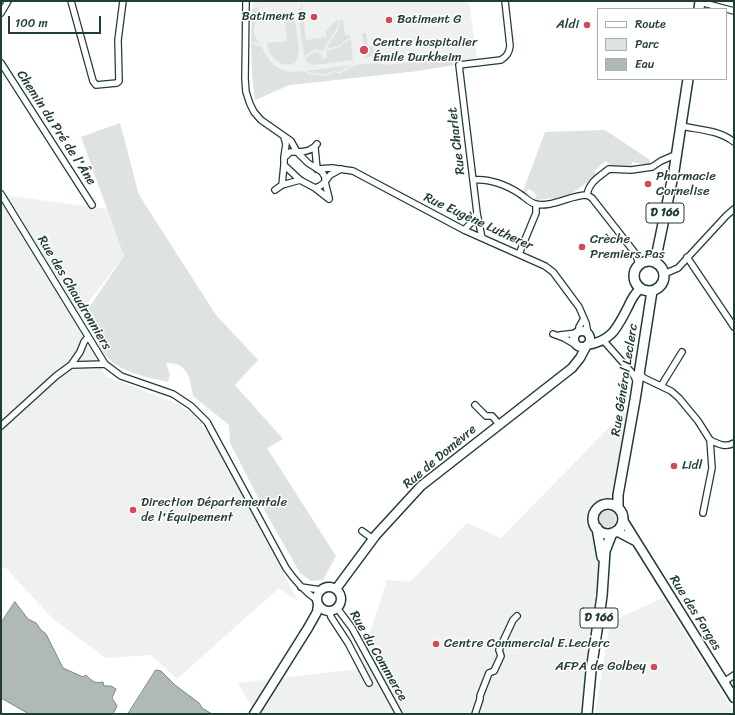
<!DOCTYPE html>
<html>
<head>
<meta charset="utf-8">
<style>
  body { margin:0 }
  #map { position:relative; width:735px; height:715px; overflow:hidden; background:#fff; font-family:Sriracha,sans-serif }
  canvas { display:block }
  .frame { position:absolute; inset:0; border:2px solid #1f3d34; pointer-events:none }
  .legend { position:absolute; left:597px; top:8px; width:130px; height:72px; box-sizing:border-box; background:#fff; border:1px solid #a5b1ae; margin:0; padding:5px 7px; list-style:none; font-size:12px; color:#1f3d34 }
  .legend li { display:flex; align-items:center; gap:8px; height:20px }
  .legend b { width:20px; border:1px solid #a5b1ae }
  .scale { position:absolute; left:8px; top:16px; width:93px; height:18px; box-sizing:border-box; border:2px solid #1f3d34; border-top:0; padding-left:5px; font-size:12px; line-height:14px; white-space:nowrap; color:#1f3d34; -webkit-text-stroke:3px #fff; paint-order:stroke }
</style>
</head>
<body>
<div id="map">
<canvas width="735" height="715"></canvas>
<div class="frame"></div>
<ul class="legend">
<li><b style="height:5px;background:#fff"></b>Route</li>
<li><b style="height:11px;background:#dee3e2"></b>Parc</li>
<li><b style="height:11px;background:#afbab7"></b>Eau</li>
</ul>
<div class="scale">100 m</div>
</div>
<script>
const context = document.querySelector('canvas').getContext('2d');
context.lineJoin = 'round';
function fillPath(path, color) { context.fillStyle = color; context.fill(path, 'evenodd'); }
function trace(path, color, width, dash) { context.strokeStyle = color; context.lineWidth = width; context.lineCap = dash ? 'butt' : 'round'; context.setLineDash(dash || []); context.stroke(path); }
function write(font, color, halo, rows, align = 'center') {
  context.font = font + ' Sriracha,sans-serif'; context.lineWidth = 3; context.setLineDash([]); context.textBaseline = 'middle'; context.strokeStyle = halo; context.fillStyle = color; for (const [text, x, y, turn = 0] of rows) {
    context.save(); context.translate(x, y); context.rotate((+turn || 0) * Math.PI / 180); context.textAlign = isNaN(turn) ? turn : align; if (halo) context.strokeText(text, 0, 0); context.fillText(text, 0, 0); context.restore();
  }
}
fillPath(new Path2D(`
  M 253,1 L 469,1 L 477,59 L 452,62 L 417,71 L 289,85 L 255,100 L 252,74 L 252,3 Z
  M 1,191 L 3,195 L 107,209 L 124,256 L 80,313 L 105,376 L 179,404 L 197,419 L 213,439 L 298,601 L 279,588 L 177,679 L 151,655 L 106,658 L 54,620 L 5,567 L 1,569 Z
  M 624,412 L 638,414 L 629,468 L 610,549 L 607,597 L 591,714 L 256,714 L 238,683 L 358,669 L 387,580 L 410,582 L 467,523 L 501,538 Z
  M 663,598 L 734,712 L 734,714 L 595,714 L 610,622 Z`), '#eef1f0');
fillPath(new Path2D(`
  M 302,4 L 306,40 L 327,37 L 326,31 C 331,28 331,22 338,20 L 339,21 L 336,30 L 322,51 L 316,49 L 304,56 L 298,12 Z
  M 258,7 L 259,18 C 251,28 253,37 261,45 L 255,42 L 251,42 L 252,9 Z
  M 294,14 L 299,51 L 298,56 L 295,63 C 281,69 270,57 267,45 L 268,43 L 287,41 L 284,15 Z
  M 340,19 L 343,19 L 345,35 L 350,35 L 350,38 L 344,41 L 339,46 L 326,49 L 338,30 Z
  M 362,33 L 366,33 L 368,47 L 373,46 L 374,53 L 372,55 L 365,59 Z
  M 351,40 L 353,60 L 313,65 L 308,63 L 305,58 L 313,53 L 318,51 L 321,54 L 322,59 L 327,58 L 326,51 L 340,47 L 345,42 Z
  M 251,43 L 262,47 C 271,68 282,74 305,71 L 308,74 L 326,76 L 334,72 L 340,74 L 345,70 L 345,72 L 347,72 L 347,69 L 355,66 L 356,65 L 375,63 L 389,65 L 446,58 L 452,60 L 455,65 L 417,71 L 289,85 L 255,100 L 252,74 Z
  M 354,65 L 345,68 L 340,72 L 333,71 L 326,74 L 310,73 L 307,71 Z
  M 120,123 L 139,195 L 216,315 L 258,360 L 235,385 L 283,439 L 267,448 L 336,556 L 323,580 L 311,581 L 300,573 L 267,515 L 230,443 L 229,425 L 193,396 C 190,378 188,362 166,363 L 170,374 L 168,382 C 147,377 121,373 106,356 C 99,348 89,325 84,315 L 124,256 L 81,137 Z
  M 605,130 L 650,160 L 650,165 L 632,162 L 631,168 L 612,167 L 606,161 L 594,171 L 597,175 L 574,192 L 557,198 L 534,200 L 537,195 L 529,189 L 525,193 L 523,191 L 545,132 Z
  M599 519a8 8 0 1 1 16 0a8 8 0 1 1-16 0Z`), '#dee3e2');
const water = new Path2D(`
  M 15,602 L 28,619 L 36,623 L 41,630 L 46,634 L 63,668 L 83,677 L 86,675 C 92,681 95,684 103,682 L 104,686 L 111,686 L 116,689 L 112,698 L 117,706 L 113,714 L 29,714 L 1,698 L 1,623 Z
  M 156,670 L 161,671 L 175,685 L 199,703 L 202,708 L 212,714 L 128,714 Z`);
fillPath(water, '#afbab7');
trace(water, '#758883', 1);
const street = new Path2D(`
  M 71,1 L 93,81 L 96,85 L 117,83 L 119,81 L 118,40 L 123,1
  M 246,1 L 245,79 L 246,92 L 250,104 L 254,112 L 261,120 L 291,141 L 297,152 C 305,152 313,150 317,144
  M 700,2 L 734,11
  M 1,13 L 8,1
  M 1,63 L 92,205
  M 681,126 C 700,130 719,130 734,142
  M 284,137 L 286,144 L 284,157
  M 315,148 L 317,169 L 332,168 L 353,171 L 464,230 L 545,266 L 553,272 L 579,307 L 586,323 L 588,334
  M 290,152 L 297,152 L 308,163 L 322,172 L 325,177 L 325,182 L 320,186 L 315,188 L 300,180 L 284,165 L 284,158 Z
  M 473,180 C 488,178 507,185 520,194 C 525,197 529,202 535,204 C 552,208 570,195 587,195 C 589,182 600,176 609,169 L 631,170 L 652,167 L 661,161 L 677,154
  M 282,185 L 284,165
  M 315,188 L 329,199
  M 275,190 L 282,185 L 300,180
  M 1,194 L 105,364 L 121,376 L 173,394 L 191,406 L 207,422 L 286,568 C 295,581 304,591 317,600
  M 587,195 L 592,198 L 635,253 L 639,264
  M 329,198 L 325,182 L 330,175 L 341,169
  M 477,213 L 459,65 L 501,60 C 507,56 509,53 510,46 L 505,1
  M 464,230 L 472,222 L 477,213 L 482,238
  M 519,254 L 536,213 L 536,204
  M 687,257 L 734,327
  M 664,274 L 678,268 L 726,216 L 734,209
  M 579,332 L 579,327 L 583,320
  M 553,334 L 564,338 L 576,345
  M 560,335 L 577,333
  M 603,340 L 633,374 L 637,382
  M 71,365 L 105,364
  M 639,373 L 644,378 L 671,391 L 679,398 L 698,421 L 710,440 L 712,468 L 703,513
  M 661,386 L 682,352
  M 475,405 L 486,416 L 492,416 L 499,424
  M 1,426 L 56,376 L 71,365 L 80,352 L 84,342 L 88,337
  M 710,440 C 718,444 726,448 734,443
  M 362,531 L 373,539
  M 301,587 L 321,590
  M 337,608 L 352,628 L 399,714
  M 329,611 L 331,617 L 348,643 L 369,683
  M 724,682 L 734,675
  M 475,714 L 480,699 L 480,696 L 489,673 L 494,671 L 501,656 L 499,650 L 513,620 L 517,616`);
const secondary = new Path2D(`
  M574 339a8 8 0 1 1 16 0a8 8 0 1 1-16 0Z
  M 623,520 L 734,698
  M 616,531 L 635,541
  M317 599a12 12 0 1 1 24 0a12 12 0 1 1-24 0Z
  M 336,589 L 376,535 L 421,486 L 572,368 L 580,358 L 587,345 C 612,341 617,328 628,307 C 631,300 634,294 640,289
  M 254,714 L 308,628 L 317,612 L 318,605`);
const primary = new Path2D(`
  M 699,9 L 700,1
  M634 276a15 15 0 1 1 30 0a15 15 0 1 1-30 0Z
  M 655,262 L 674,171 L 688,79
  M593 519a15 15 0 1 1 30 0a15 15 0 1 1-30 0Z
  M 618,508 L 618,495 L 635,400 L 652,291
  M 597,528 L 602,557
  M 587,714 L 591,671 L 602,596 L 605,551 L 612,533`);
trace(street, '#1f3d34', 8);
trace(secondary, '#1f3d34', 11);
trace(primary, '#1f3d34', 12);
trace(street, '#fff', 5.5);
trace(secondary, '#fff', 8);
trace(primary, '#fff', 9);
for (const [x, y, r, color] of [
  [314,17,4,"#d1495b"],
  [389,20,4,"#d1495b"],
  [587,25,4,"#d1495b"],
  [364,50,5,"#d1495b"],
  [648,184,4,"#d1495b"],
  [582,247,4,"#d1495b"],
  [674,466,4,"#d1495b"],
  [133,510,4,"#d1495b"],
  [436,644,4,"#d1495b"],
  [654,667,4,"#d1495b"]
]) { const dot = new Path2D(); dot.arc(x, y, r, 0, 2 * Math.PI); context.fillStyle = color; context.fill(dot); trace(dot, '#fff', 1.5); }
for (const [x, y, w] of [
  [665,213,38],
  [599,618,38]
]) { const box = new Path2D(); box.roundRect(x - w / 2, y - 10, w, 20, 3); context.fillStyle = '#fff'; context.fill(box); trace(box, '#1f3d34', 1); }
write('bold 12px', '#1f3d34', null, [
  ["D 166",665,213],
  ["D 166",599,618]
]);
write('13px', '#1f3d34', '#fff', [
  ["Batiment B",306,17,"right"],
  ["Batiment G",397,20],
  ["Aldi",579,25,"right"],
  ["Centre hospitalier",373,43],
  ["Émile Durkheim",373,58],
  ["Pharmacie",656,177],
  ["Cornelise",656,192],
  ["Crèche",590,240],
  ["Premiers Pas",590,255],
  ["Lidl",682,466],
  ["Direction Départementale",141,503],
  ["de l'Équipement",141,518],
  ["Centre Commercial E.Leclerc",444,644],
  ["AFPA de Golbey",646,667,"right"]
], 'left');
write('13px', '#1f3d34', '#fff', [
  ["Chemin du Pré de l'Âne",56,128,57],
  ["Rue Charlet",457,141,-97],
  ["Rue Eugène Lutherer",478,222,25],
  ["Rue des Chaudronniers",74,293,59],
  ["Rue Général Leclerc",625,380,-81],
  ["Rue de Domèvre",440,457,-40],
  ["Rue des Forges",695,613,58],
  ["Rue du Commerce",378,656,60]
]);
</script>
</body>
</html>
